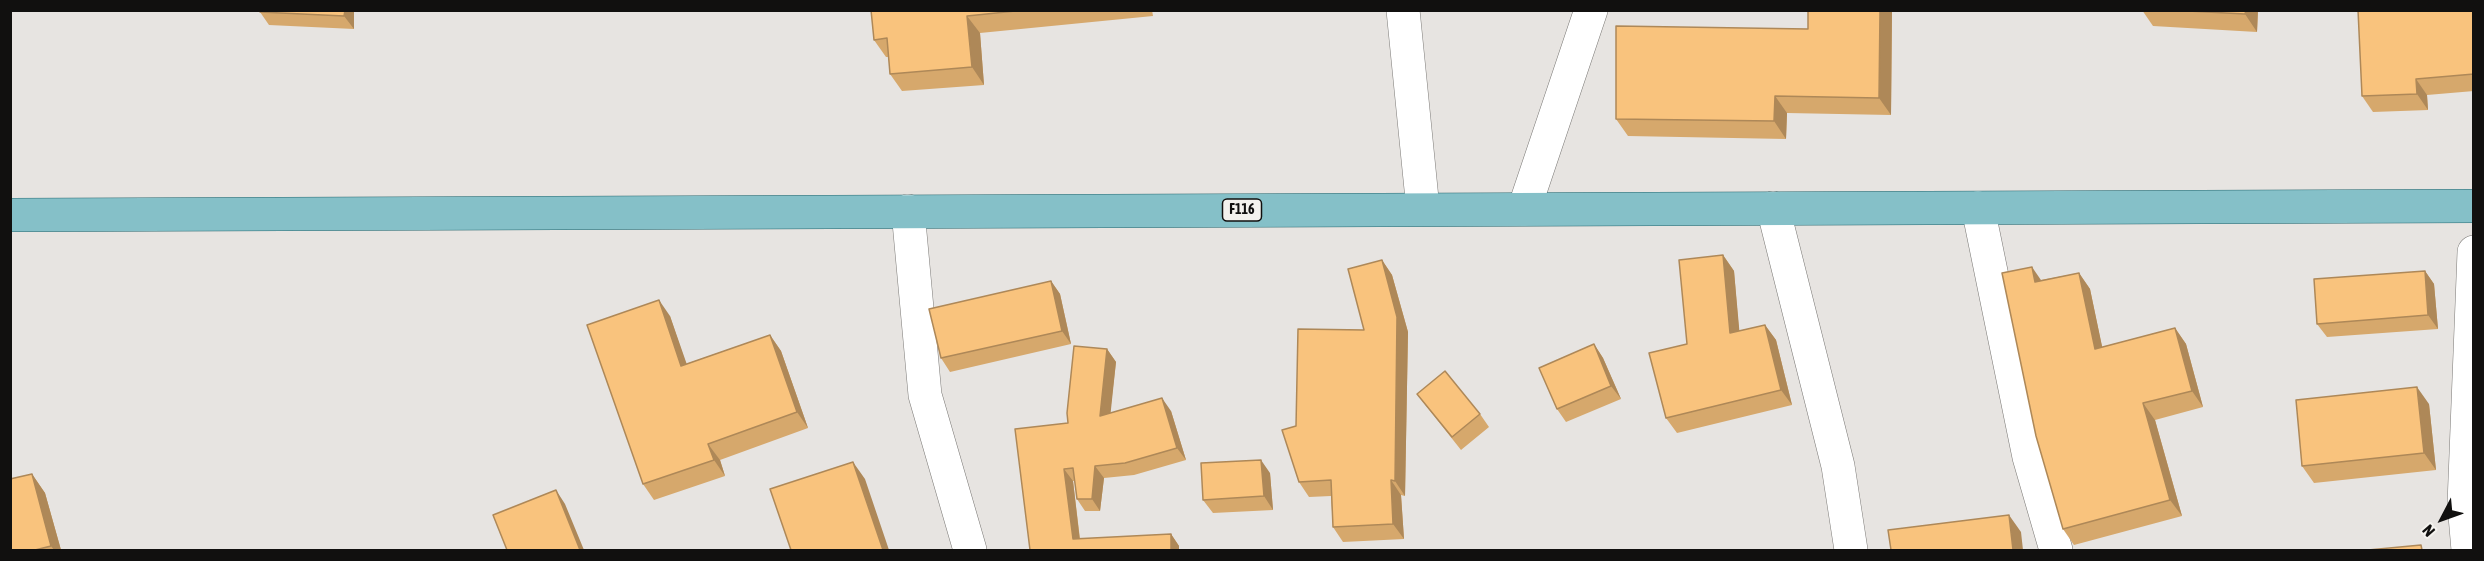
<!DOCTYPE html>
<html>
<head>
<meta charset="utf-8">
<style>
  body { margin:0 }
  #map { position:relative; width:2484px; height:561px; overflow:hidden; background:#e7e4e1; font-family:"Asap Condensed",sans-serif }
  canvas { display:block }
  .frame { position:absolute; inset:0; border:12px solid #11100f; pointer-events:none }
  .north { position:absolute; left:2412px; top:489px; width:60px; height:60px; -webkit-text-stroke:4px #f4f2ee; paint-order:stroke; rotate:229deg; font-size:16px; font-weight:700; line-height:24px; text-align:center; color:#11100f }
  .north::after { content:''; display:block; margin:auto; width:21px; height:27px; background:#11100f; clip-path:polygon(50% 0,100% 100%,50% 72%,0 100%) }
</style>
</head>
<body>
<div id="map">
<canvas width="2484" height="561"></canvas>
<div class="frame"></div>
<div class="north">N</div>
</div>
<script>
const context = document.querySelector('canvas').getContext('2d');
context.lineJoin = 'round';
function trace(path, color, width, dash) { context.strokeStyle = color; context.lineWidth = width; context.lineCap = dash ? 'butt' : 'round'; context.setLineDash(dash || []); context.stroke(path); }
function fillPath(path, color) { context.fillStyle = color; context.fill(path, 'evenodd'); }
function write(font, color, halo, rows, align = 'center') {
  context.font = font + ' "Asap Condensed",sans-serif'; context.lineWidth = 4.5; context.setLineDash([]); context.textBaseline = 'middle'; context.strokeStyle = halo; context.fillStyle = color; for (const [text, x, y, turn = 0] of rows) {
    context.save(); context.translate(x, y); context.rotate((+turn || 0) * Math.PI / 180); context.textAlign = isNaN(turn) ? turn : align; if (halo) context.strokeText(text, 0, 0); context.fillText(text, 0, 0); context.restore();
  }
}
const minor = new Path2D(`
  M 1403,10 L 1423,209
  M 1773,208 L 1838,466 L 1851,550
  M 1978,208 L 2029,457 L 2056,550
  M 1524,209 L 1591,10
  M 908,211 L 925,395 L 970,550
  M 2468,550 L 2464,504 L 2474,252`);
const major = new Path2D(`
  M 10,215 L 2474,206`);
trace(minor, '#7b7976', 34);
trace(major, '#27676f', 34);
trace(minor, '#fff', 33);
trace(major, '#85c0c8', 33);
fillPath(new Path2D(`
  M 354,10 L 354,29 L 269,25 L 260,12 Z
  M 871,10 L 1152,10 L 1153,16 L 980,33 L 984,85 L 902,91 L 890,74 L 889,57 L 886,57 L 874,40 Z
  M 1808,10 L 1892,10 L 1891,115 L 1787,113 L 1786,139 L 1628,136 L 1616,119 L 1808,29 Z
  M 2142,10 L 2258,10 L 2257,32 L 2153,26 Z
  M 2474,10 L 2474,91 L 2427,95 L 2428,110 L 2373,112 L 2362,96 Z
  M 1723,255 L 1734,271 L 1739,331 L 1765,325 L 1776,340 L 1792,405 L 1677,433 L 1666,418 L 1687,344 Z
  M 1382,260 L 1392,275 L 1408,332 L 1405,496 L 1401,495 L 1404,539 L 1343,542 L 1333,527 L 1331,496 L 1309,497 L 1299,482 L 1296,426 L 1364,330 Z
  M 2425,271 L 2434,284 L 2438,329 L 2327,337 L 2317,324 Z
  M 2079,273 L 2090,289 L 2102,347 L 2175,328 L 2186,344 L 2203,407 L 2155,420 L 2182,516 L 2074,545 L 2063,529 L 2041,280 Z
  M 1051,281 L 1060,294 L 1071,344 L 950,372 L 941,358 Z
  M 670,316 L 686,364 L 770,335 L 781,351 L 808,428 L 720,460 L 725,476 L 654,500 L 643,484 Z
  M 1594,344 L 1603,358 L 1621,399 L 1566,422 L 1557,409 Z
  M 1107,349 L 1116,362 L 1110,413 L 1171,411 L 1186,460 L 1134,475 L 1104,478 L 1100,511 L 1085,511 L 1077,499 L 1075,481 L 1073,481 L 1080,539 L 1171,534 L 1179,546 L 1179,550 L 1030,550 L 1068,423 Z
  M 1417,394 L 1480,414 L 1489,427 L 1461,450 L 1427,407 Z
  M 2429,404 L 2436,470 L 2314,483 L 2302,466 Z
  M 1270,473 L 1273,510 L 1213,513 L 1203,500 Z
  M 32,474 L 45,493 L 61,550 L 10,550 Z`), '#d6a86c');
fillPath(new Path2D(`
  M 345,10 L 354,10 L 354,29 L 344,16 Z
  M 1880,10 L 1892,10 L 1891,115 L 1879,98 Z
  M 2246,10 L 2258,10 L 2257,32 L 2245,14 Z
  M 967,16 L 980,33 L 984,85 L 972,67 Z
  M 2416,79 L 2427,95 L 2428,110 L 2417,94 Z
  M 1775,96 L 1787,113 L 1786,139 L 1774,121 Z
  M 1723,255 L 1734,271 L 1741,349 L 1730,333 Z
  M 1382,260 L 1392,275 L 1408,332 L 1405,496 L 1395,481 Z
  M 2032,267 L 2043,283 L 2035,282 Z
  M 2425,271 L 2434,284 L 2438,329 L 2428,315 Z
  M 2079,273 L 2090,289 L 2106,365 L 2095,349 Z
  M 1051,281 L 1060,294 L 1071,344 L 1062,331 Z
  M 659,300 L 670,316 L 693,382 L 681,366 Z
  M 1765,325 L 1776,340 L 1792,405 L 1781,390 Z
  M 2175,328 L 2186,344 L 2203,407 L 2192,391 Z
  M 770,335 L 781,351 L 808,428 L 797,412 Z
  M 1594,344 L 1603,358 L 1621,399 L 1611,386 Z
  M 1107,349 L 1116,362 L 1109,428 L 1100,416 Z
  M 2417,387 L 2429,404 L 2436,470 L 2424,453 Z
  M 1162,398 L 1171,411 L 1186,460 L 1177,448 Z
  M 2143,403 L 2155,420 L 2182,516 L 2170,500 Z
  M 708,444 L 720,460 L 725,476 L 714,460 Z
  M 1261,460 L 1270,473 L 1273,510 L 1264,496 Z
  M 853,462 L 865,479 L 889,550 L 883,550 Z
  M 1095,466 L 1104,478 L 1100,511 L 1092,499 Z
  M 1064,469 L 1073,481 L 1081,550 L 1073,539 Z
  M 32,474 L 45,493 L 61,550 L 54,550 L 51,546 Z
  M 1391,480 L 1401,495 L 1404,539 L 1393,524 Z
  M 556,490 L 565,504 L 584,550 L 580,550 Z
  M 2009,515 L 2021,532 L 2023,550 L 2013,550 Z
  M 1171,534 L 1179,546 L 1179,550 L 1171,550 Z`), '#ae8858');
const building = new Path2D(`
  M 260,10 L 345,10 L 344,16 L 260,12 Z
  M 871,10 L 1025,10 L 967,16 L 972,67 L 890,74 L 887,38 L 874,40 Z
  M 1808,10 L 1880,10 L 1879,98 L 1775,96 L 1774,121 L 1616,119 L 1616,26 L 1808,29 Z
  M 2169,10 L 2246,10 L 2245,14 Z
  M 2358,10 L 2474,10 L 2474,74 L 2416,79 L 2417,94 L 2362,96 Z
  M 1723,255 L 1730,333 L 1765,325 L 1781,390 L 1666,418 L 1649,353 L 1687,344 L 1679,260 Z
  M 1382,260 L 1397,317 L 1395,481 L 1391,480 L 1393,524 L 1333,527 L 1331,480 L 1299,482 L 1282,430 L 1296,426 L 1298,329 L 1364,330 L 1348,269 Z
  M 2032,267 L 2035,282 L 2079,273 L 2095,349 L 2175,328 L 2192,391 L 2143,403 L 2170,500 L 2063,529 L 2036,436 L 2002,273 Z
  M 2425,271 L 2428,315 L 2317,324 L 2314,279 Z
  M 1051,281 L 1062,331 L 941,358 L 929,309 Z
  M 659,300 L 681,366 L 770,335 L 797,412 L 708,444 L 714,460 L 643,484 L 587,325 Z
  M 1594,344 L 1611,386 L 1557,409 L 1539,368 Z
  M 1074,346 L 1107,349 L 1100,416 L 1162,398 L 1177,448 L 1125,463 L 1095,466 L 1092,499 L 1077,499 L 1073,468 L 1064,469 L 1073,539 L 1171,534 L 1171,550 L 1030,550 L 1015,429 L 1068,423 L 1067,413 Z
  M 1445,371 L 1480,414 L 1452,437 L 1417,394 Z
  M 2417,387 L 2424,453 L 2302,466 L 2296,400 Z
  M 1261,460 L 1264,496 L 1203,500 L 1201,463 Z
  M 853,462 L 883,550 L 791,550 L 770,489 Z
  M 32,474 L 51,546 L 35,550 L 10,550 L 10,479 Z
  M 556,490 L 580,550 L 507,550 L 493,515 Z
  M 2009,515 L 2013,550 L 1891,550 L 1888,530 Z
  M 2421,545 L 2422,550 L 2368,550 Z`);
fillPath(building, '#f9c37d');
trace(building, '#ae8858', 1.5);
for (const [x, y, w] of [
  [1242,210,39]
]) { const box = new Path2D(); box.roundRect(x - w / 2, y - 11, w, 22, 4.5); context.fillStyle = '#f4f2ee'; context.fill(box); trace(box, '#11100f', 1.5); }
write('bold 14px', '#11100f', null, [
  ["F116",1242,210]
]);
</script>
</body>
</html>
